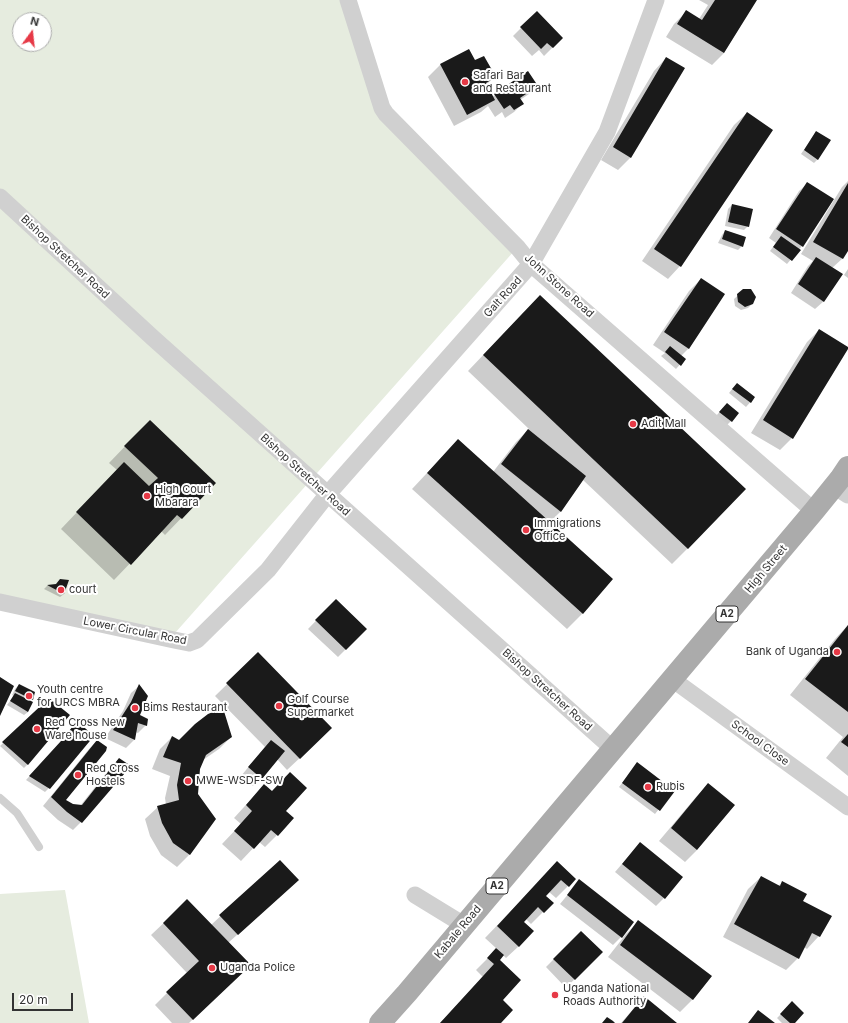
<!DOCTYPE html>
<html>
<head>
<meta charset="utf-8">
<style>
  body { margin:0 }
  #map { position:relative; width:848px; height:1023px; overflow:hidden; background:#fff; font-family:Inter,sans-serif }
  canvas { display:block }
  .north { position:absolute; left:12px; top:12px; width:40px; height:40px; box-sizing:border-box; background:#fff; border:1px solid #adadad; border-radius:50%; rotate:15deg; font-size:11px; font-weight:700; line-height:16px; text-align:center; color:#333 }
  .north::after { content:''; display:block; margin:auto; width:14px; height:18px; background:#e63946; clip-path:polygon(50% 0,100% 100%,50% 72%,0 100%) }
  .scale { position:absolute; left:12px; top:993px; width:61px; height:18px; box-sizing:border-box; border:2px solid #333; border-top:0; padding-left:5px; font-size:12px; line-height:14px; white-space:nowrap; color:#333; -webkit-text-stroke:3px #fff; paint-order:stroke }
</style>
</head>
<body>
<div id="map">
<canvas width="848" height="1023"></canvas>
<div class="north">N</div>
<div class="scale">20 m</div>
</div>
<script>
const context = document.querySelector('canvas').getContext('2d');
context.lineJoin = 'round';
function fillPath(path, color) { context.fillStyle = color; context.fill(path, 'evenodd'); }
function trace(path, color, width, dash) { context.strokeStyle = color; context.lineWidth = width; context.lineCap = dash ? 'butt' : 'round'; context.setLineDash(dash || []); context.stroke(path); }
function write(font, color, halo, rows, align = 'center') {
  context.font = font + ' Inter,sans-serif'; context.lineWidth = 4; context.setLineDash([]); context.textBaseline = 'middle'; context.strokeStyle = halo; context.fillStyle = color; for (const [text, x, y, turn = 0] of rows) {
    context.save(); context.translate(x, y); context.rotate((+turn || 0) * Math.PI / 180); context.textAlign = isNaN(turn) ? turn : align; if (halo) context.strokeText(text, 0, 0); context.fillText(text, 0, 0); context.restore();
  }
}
fillPath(new Path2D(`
  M 0,0 L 340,0 L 377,109 L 515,250 L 175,633 L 0,607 ZM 20,20 L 44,20 L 44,44 L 20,44 Z
  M 65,890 L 89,1023 L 0,1023 L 0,894 Z`), '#e6ecdf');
fillPath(new Path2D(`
  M 699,0 L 756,0 L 724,53 L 712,65 L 666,37 L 674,24 L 686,12 L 699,19 L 708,5 Z
  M 521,28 L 554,46 L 544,56 L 539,50 L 532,56 L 513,36 Z
  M 469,50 L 475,61 L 494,77 L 486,85 L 492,97 L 528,73 L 537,86 L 529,94 L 520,100 L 522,104 L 514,112 L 505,118 L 502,112 L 495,117 L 488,106 L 481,112 L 454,126 L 428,77 L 440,65 Z
  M 666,58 L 630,158 L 618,170 L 601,160 L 654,71 Z
  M 747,113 L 772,130 L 680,266 L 668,279 L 642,261 L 734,125 Z
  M 816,132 L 818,159 L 814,163 L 801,154 Z
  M 848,181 L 848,249 L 842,259 L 832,268 L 824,301 L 815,309 L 791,293 L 808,266 L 813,261 L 801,254 L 842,187 Z
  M 808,183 L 802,246 L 787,264 L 770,251 L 776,243 L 769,238 L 799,191 Z
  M 732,205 L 748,226 L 744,230 L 725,226 L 728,209 Z
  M 725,231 L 742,246 L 738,250 L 718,243 L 722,235 Z
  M 848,269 L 848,278 L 844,275 Z
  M 701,279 L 689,348 L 681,356 L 684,360 L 676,369 L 661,356 L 665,353 L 653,345 L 689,291 Z
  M 744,290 L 752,304 L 748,308 L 741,310 L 735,306 L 734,299 Z
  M 524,312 L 688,548 L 672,564 L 583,480 L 561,511 L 549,523 L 583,613 L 567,629 L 412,489 L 442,457 L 493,472 L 516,442 L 529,429 L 468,371 Z
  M 819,330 L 792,438 L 780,450 L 751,433 L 807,342 Z
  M 733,388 L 754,398 L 746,407 L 729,393 Z
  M 723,408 L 731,421 L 727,425 L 716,416 Z
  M 134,437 L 215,483 L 165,535 L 161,531 L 114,580 L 61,529 L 117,470 L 109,463 Z
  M 55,585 L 64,594 L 60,597 L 44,589 L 47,586 Z
  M 336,600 L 366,629 L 338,657 L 308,629 Z
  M 848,625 L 848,776 L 826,758 L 843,737 L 790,695 L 835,639 Z
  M 258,654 L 319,740 L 287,770 L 277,759 L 253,786 L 241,776 L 265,747 L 215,696 Z
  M 19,685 L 32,699 L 29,701 L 28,712 L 24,715 L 7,705 L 14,696 L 12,695 L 15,689 Z
  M 139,686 L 139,715 L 146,725 L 138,733 L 135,732 L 134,740 L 126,748 L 105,738 L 123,711 L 131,693 Z
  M 49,699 L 28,764 L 24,768 L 0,746 Z
  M 172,737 L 179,741 L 231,737 L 219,749 L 203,760 L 199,769 L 197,795 L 215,819 L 189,855 L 177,867 L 161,855 L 150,836 L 145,819 L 158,807 L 166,805 L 165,798 L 170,776 L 152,769 L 160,749 Z
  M 97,741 L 64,801 L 73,805 L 80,806 L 111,767 L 119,759 L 81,822 L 73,830 L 58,820 L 43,806 L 89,749 Z
  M 57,746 L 49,788 L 45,792 L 26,780 Z
  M 637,764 L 673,791 L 655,814 L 619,787 Z
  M 264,785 L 285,811 L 277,835 L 265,847 L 259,842 L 241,861 L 222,844 L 241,824 L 234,818 Z
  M 708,785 L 697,850 L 685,862 L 659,841 L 696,797 Z
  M 640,843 L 664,898 L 656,906 L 615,872 Z
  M 280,861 L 285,892 L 228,943 L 237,977 L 189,1023 L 172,1023 L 155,1005 L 187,973 L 151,935 L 187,901 L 211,925 Z
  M 557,863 L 568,886 L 556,898 L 549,892 L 545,896 L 552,903 L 531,924 L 526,919 L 522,922 L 519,946 L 506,958 L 503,955 L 498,961 L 501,1000 L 499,1023 L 440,1023 L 483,977 L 476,970 L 497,949 L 485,938 Z
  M 761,877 L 778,886 L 783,882 L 802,901 L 819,936 L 807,949 L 804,947 L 798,958 L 786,970 L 723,937 L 748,889 Z
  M 579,881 L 621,937 L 613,945 L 560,904 Z
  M 638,922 L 711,977 L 692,1000 L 680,1012 L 608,957 L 626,934 Z
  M 581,932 L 601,952 L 566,988 L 546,967 Z
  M 644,997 L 676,1023 L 621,1023 Z
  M 792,1003 L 794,1023 L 782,1023 L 777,1018 Z`), '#0003');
fillPath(new Path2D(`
  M 715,0 L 757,0 L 724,53 L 677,24 L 686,10 L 702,20 Z
  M 537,11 L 563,38 L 553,48 L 547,43 L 541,49 L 520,27 Z
  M 469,49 L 475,60 L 484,56 L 496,77 L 486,83 L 495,100 L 467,115 L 440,64 Z
  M 666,57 L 685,68 L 631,158 L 613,147 Z
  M 528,71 L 538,86 L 520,98 L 524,104 L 514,110 L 510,105 L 504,109 L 494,94 Z
  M 747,112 L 773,130 L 681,267 L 654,249 Z
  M 816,131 L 831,140 L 818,160 L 804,150 Z
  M 807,182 L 834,199 L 803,247 L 776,229 Z
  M 848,183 L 848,251 L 843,259 L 813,242 Z
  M 732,204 L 753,209 L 749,227 L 728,222 Z
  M 725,230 L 746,237 L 743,247 L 722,239 Z
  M 781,236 L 801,250 L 792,261 L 773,247 Z
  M 816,257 L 843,274 L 824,302 L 798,284 Z
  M 701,278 L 725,294 L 689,349 L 664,332 Z
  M 743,289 L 751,289 L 756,297 L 753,304 L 745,307 L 738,302 L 737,294 Z
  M 540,295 L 746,489 L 688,549 L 483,355 Z
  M 819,329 L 848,347 L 848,349 L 793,439 L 763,420 Z
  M 670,346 L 686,359 L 681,366 L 665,352 Z
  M 737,383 L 755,397 L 751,403 L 732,389 Z
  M 727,403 L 739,413 L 732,422 L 719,412 Z
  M 150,420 L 216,483 L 182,519 L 177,515 L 131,565 L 76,512 L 124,462 L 149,486 L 158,478 L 124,446 Z
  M 528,429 L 586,476 L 561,512 L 501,464 Z
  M 458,439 L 613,579 L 583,614 L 427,473 Z
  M 60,579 L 69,580 L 64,594 L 47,585 L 56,584 Z
  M 336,599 L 367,629 L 346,650 L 315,620 Z
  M 848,625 L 848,712 L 805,679 Z
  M 258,652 L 332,728 L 300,759 L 226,683 Z
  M 0,677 L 14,686 L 0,716 Z
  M 19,684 L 35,692 L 33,700 L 15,691 Z
  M 139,684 L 148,696 L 140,715 L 148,719 L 147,726 L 138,723 L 135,740 L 113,730 L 131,702 Z
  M 15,693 L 33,702 L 28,712 L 10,701 Z
  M 49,698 L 70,715 L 28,765 L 2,742 Z
  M 223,708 L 232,737 L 206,755 L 200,769 L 198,794 L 216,819 L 190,855 L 173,843 L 162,823 L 157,806 L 179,800 L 177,785 L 181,763 L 163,757 L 172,736 L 179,740 L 195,724 L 208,714 Z
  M 77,721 L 94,736 L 50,789 L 29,776 L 61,741 Z
  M 848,734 L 848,747 L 841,742 Z
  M 97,740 L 107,747 L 106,751 L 66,800 L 73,804 L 82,805 L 119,758 L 131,766 L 82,823 L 67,812 L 51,797 Z
  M 271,740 L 285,751 L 262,779 L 248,767 Z
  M 637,762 L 675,791 L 660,811 L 622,783 Z
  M 290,772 L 307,788 L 286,811 L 294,818 L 278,836 L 271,830 L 254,849 L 234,831 L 252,811 L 246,805 L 264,784 L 272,791 Z
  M 708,783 L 735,805 L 697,850 L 671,828 Z
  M 640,842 L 683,877 L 665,899 L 622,864 Z
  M 280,860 L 299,880 L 238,935 L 219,915 Z
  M 557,861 L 576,879 L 569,887 L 561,880 L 546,896 L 554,903 L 544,913 L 538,907 L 524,922 L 534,931 L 519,947 L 497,926 Z
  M 761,876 L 780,886 L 782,881 L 807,894 L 803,901 L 832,916 L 820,937 L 812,933 L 799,959 L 734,924 Z
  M 579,879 L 634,922 L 622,938 L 567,895 Z
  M 187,899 L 251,965 L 193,1020 L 166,992 L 199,961 L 163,923 Z
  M 638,920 L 712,976 L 693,1000 L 620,945 Z
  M 581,931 L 603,952 L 575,980 L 553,959 Z
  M 496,948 L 504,955 L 500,960 L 521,980 L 503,1000 L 513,1010 L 501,1023 L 440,1023 L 494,964 L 487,958 Z
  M 644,996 L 677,1023 L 622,1023 Z
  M 792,1001 L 804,1013 L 795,1023 L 790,1023 L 780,1014 Z
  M 758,1010 L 775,1023 L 748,1023 Z
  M 607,1017 L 613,1021 L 615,1023 L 602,1023 Z`), '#1a1a1a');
trace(new Path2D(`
  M 0,798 L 17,813 L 39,847`), '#d0d0d0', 8);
trace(new Path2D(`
  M 348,0 L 382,108 L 386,114 L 518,248 L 531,264 L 814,511
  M 0,197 L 153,338 L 613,749
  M 834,486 L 848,495
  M 0,602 L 174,640 L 189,643 L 197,640 L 268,570 L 327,495 L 531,264 L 607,132 L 656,0
  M 672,679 L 848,807
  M 415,895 L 464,925`), '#d0d0d0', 17);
trace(new Path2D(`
  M 380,1023 L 407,993 L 814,511 L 840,479 L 848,467`), '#ababab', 22);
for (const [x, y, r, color] of [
  [465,82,4,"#e63946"],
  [633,424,4,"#e63946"],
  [147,496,4,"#e63946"],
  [526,530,4,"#e63946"],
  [61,590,4,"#e63946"],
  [837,652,4,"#e63946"],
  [29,696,4,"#e63946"],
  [279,706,4,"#e63946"],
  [135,708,4,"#e63946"],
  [37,729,4,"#e63946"],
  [78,775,4,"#e63946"],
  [188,781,4,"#e63946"],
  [648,787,4,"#e63946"],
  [212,968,4,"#e63946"],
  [555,995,4,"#e63946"]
]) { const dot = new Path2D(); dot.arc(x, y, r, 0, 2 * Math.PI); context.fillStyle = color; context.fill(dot); trace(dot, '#fff', 1.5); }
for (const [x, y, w] of [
  [727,614,22],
  [497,886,22]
]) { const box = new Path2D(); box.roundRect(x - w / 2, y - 8, w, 16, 3); context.fillStyle = '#fff'; context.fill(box); trace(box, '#333', 1); }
write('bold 10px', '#333', null, [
  ["A2",727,614],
  ["A2",497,886]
]);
write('11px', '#333', '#fff', [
  ["Safari Bar",473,76],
  ["and Restaurant",473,89],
  ["Adit Mall",641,424],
  ["High Court",155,490],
  ["Mbarara",155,503],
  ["Immigrations",534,524],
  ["Office",534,537],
  ["court",69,590],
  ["Bank of Uganda",829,652,"right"],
  ["Youth centre",37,690],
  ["for URCS MBRA",37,703],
  ["Golf Course",287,700],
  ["Supermarket",287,713],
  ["Bims Restaurant",143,708],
  ["Red Cross New",45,723],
  ["Ware house",45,736],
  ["Red Cross",86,769],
  ["Hostels",86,782],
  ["MWE-WSDF-SW",196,781],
  ["Rubis",656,787],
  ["Uganda Police",220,968],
  ["Uganda National",563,989],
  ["Roads Authority",563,1002]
], 'left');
write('11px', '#333', '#fff', [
  ["Bishop Stretcher Road",65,257,43],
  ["John Stone Road",559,286,42],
  ["Galt Road",503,297,-48],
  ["Bishop Stretcher Road",305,475,42],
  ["High Street",766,569,-50],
  ["Lower Circular Road",135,631,11],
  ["Bishop Stretcher Road",547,690,42],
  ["School Close",760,743,36],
  ["Kabale Road",458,932,-50]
]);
</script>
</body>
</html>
